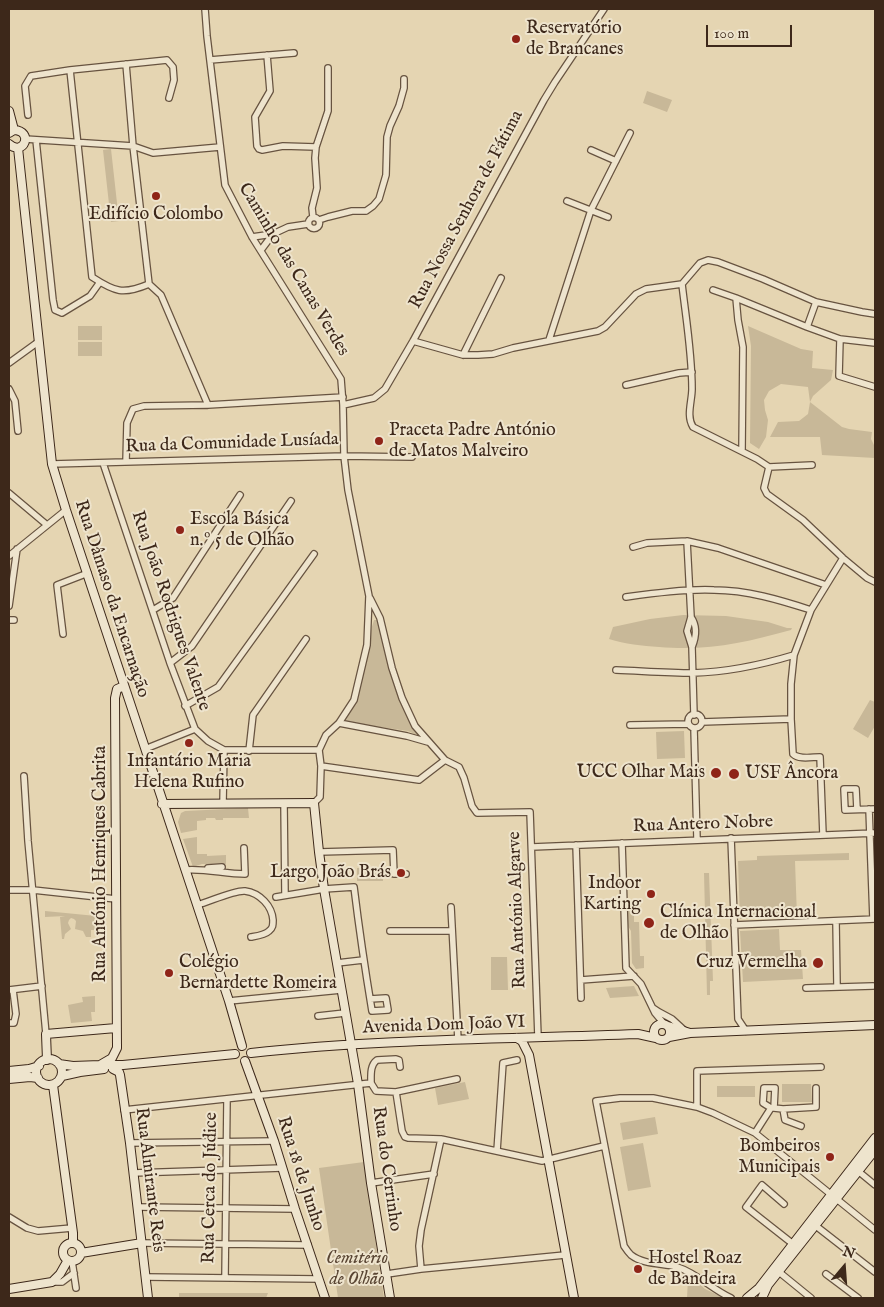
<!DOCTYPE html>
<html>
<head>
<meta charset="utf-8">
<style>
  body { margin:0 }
  #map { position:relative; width:884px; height:1307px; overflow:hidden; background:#e5d5b2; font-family:"IM FELL English",serif }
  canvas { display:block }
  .frame { position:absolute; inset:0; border:10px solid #3d281a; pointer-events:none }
  .north { position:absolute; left:819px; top:1242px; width:50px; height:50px; -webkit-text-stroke:4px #eee4cd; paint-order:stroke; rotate:18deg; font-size:14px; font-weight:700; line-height:20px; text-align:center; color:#3d281a }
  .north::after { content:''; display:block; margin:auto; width:18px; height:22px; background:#3d281a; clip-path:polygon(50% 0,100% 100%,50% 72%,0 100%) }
  .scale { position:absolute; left:706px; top:25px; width:86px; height:22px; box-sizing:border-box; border:2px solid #3d281a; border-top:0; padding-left:6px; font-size:15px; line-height:18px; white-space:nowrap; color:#3d281a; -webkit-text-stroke:4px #eee4cd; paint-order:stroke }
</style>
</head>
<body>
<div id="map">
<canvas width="884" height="1307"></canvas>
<div class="frame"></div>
<div class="north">N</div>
<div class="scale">100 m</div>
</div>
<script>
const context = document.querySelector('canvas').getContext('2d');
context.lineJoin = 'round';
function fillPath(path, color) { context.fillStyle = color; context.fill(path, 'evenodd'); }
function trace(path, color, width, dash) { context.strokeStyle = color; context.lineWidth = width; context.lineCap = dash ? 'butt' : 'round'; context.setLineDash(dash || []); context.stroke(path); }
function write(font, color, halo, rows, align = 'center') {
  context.font = font + ' "IM FELL English",serif'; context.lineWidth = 4; context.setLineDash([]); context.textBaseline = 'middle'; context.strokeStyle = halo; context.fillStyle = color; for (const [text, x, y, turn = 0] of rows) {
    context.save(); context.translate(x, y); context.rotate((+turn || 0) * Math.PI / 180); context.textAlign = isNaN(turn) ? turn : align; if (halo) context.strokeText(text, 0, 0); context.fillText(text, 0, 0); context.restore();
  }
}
fillPath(new Path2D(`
  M 647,91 L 672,100 L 667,112 L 643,103 Z
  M 111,149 L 119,221 L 111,222 L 103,150 Z
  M 78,326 L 102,326 L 102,340 L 78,340 Z
  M 748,326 L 801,349 L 813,351 L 812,368 L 833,370 L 831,380 L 813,396 L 810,402 L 842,427 L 849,429 L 872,432 L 871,439 L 875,447 L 875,458 L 822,455 L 820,437 L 770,437 L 778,422 L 799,421 L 808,414 L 810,402 L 808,387 L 781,384 L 769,391 L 764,400 L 765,410 L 768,420 L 766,437 L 759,449 L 750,443 L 751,346 Z
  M 78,342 L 102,342 L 102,356 L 78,356 Z
  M 683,615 L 726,616 L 768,622 L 787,628 L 792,628 L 791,630 C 744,643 708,651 659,647 C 642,646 625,644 609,639 L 613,627 L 650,619 Z
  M 374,620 L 378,620 L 412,726 L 419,736 L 408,731 L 345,722 L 355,700 L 370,646 L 371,630 Z
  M 870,700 L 875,702 L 875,726 L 868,738 L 853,729 Z
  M 684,731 L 685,758 L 657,759 L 656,732 Z
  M 248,808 L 249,818 L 223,818 L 223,820 L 216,820 L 215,818 L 206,818 L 206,820 L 197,821 L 197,830 L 181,833 L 178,822 L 181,813 L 185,811 Z
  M 197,837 L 197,854 L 207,854 L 207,856 L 226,855 L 226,864 L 202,864 L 193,867 L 183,839 Z
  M 849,853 L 849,860 L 795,861 L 797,917 L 740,919 L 738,861 L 757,860 L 757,856 Z
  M 357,868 L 383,868 L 383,881 L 357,881 Z
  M 704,873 L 709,873 L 713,981 L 710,981 L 710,995 L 707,995 Z
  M 628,901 L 634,904 L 634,922 L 639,922 L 640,956 L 644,956 L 644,968 L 636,969 L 632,963 L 631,931 L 628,926 Z
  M 45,911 L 96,916 L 96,930 L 91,930 L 91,937 L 86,937 L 83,931 L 75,929 L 76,921 L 74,919 L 71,918 L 69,920 L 68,923 L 71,929 L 65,934 L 64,939 L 62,939 L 60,917 L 65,916 L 45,917 Z
  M 779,929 L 780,950 L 801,950 L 803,979 L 743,982 L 740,931 Z
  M 491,957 L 507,957 L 508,990 L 491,990 Z
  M 634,986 L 639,996 L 610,998 L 606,988 Z
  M 95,996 L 95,1012 L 91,1012 L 92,1021 L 71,1023 L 68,1005 L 83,1002 L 82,997 Z
  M 465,1082 L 469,1099 L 438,1105 L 435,1088 Z
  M 782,1084 L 811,1084 L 812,1102 L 782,1102 Z
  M 717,1086 L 755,1086 L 755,1097 L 717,1097 Z
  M 655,1117 L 658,1134 L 623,1140 L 620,1123 Z
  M 643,1143 L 651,1187 L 628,1191 L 620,1147 Z
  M 364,1162 L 384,1298 L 338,1298 L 319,1168 Z
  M 688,1279 L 694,1279 L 705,1289 L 724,1298 L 687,1298 Z
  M 179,1293 L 268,1293 L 266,1298 L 179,1298 Z`), '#c8b898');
const street = new Path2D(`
  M 205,9 L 207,36 L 225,185 L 252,237 L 341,379 L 343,405 L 344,456 L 348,490 L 369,596 L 367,645 L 354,700 L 339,723 L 326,735 L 319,750
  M 267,55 L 270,91 L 255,117 L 257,146 L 259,149 L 262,150 L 283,146 L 316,147
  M 210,60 L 294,53
  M 126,64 L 133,146 L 149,284 L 161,295 L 208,405
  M 70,70 L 92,277 C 115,292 123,295 149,284
  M 28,115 L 25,86 L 31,76 L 70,70 L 167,60 L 173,67 L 174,80 L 169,98
  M 25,139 L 133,146 L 153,153 L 220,147
  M 36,140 L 53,300 L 55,310 L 62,313 L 90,296 L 100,282
  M 591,150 L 616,161
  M 567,201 L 608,217
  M 313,217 L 312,208 L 317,188 L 315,158 L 316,147 L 328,111 L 328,68
  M308.5 223a5.5 5.5 0 1 1 11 0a5.5 5.5 0 1 1-11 0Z
  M 319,220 L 328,217 L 352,211 L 366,211 L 373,206 L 379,199 L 386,175 L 387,137 L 390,126 L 399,106 L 404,88 L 404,79
  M 252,237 L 273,234 L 288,227 L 308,224
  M 261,250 L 273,234
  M 682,284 C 686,319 692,353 692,389 C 692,401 686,416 693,427 L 757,459 L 769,467
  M 713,290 L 736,298 L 807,327 L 840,339 L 875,343
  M 736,298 L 738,320 L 743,347 L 742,451
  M 807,327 L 816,302
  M 840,339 L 839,376 L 875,387
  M 549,340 L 591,210 L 630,133
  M 413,341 L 463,355 L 478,355 L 493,354 L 513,348 L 598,331 L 605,327 L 636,294 L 646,289 L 682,284 L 700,263 L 708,260 L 718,262 L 763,279 L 816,302 L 862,312 L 875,314
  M 463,355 L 501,278
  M 9,363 L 38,342
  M 626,385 L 679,373 L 692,372
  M 9,389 L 15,401 L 18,431
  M 343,405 L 374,398 L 385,389 L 413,341 L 544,100 L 555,82 L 604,9
  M 126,462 L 127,423 L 133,409 L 144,406 L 208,405 L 343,397
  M 103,463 L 170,663 L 195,729 L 208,741 L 224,750 L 319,750
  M 52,464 L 344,456 L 412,457
  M 769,467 L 764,488 L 767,494 L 803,520 L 843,558 L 867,578 L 875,582
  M 769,467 L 812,465
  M 9,493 L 47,525
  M 687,541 L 691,617 L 687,631 L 692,647 L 694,715
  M 633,547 L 647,543 L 687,541 L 718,548 L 826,585
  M 9,556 L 66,510
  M 626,597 C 655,593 685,589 714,590 C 747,590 780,600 811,610
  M 370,598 L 380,618 L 392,668 L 402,698 L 415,726 L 445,760 L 459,767 L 464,778 L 472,806 L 477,813 L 530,812 L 538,1037
  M 9,606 L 17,549
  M 153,610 L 173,598 L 240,495
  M 691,617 C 698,627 696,637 692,647
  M 9,620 L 14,620
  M 63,634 L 57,585 L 88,573
  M 170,663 L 192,646 L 291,501
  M 616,670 C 642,671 667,673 693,673 C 727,672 761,665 794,655
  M 185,706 L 218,687 L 314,554
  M688 721a7 7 0 1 1 14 0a7 7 0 1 1-14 0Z
  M 702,722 L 791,719
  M 339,723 L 407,736 L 428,742
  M 630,725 L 688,724
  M 694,728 L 697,839
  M 145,749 L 195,729
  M 249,751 L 253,715 L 306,639
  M 321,766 L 419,780 L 445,760
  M 24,776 L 28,841 L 46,1034
  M 223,803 L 224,750
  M 284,803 L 285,895
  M 314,803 L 320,797 L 321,766 L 319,750
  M 857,809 L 856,789 L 844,789 L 845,810 L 875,809
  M 869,809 L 873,919
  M 823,835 L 820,757 C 812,757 799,760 793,754 L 791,719 L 791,684 L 794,655 L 811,610 L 843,558
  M 731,838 L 738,1019 L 746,1031
  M 622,843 L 626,968 L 641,984 L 655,1013 L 665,1025
  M 576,845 L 581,998
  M 532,847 L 875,833
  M 319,852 L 393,850 L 394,874 L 406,874
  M 208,868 L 222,867
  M 185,870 C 204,868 225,874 245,874 L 244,848
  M 9,890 L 33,890 L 116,899
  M 276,897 L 324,889 L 354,887 C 359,928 365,969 372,1011 L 388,1010 L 386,998 L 370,999
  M 197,905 C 209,902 234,890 245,891 C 260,893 272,906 273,920 C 273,925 273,928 269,931 C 265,935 257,936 251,937
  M 451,907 L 458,1040
  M 836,921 L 837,986
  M 734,925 L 875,919
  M 390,931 L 452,931
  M 337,963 L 363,960
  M 581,980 L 634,976
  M 806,988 L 873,986
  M 9,990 L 42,986
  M 229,1001 L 341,990
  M 653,1008 L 659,1012 L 672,1019 L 684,1030
  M 318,1016 L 345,1013
  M 9,1023 L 14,1023 L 16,1014 L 13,990
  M 371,1083 C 371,1075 370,1065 377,1060 L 396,1059 L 399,1060 L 400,1067
  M 396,1092 L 402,1131 L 405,1137 L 408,1138 L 441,1139 L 542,1161 L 604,1146
  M 697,1107 L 697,1071 L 821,1067
  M 774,1108 L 783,1109 L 816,1107 L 816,1088
  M 783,1109 L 785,1120 L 801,1126
  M 124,1110 L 371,1083 L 376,1091 L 396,1092 L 457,1079
  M 755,1133 L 771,1108 L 774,1108 L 775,1088 L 764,1088 L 763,1103 L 771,1108
  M 130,1143 L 274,1141
  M 497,1151 L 503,1063 L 517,1060
  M 858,1171 L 875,1185
  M 133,1173 L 282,1168
  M 371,1183 L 434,1174
  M 784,1204 L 762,1185 L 746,1207 L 793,1244
  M 138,1207 L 295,1209
  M 9,1217 L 27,1228 L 38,1231 L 72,1228
  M 816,1226 L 875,1272
  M 142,1243 L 308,1245
  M 72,1261 L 76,1288
  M 421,1269 L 419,1246 L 421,1230 L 441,1139
  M 779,1272 L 811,1298
  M 387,1274 L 421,1269 L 565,1255
  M 826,1274 L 858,1298
  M 146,1277 L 318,1279
  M 225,1278 L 227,1099
  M 52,1282 L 62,1282 L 74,1273
  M 731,1298 C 713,1290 697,1273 677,1267 C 663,1263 644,1265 631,1255 C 629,1253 626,1249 624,1246 L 596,1101 L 620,1098 L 653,1098 L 697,1107 L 713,1113 L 755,1133 L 875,1230`);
const secondary = new Path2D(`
  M 9,111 L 14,130
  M 9,133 L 14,130 C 34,131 24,157 9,144
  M 18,148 L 52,464 L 66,510 L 229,1001 L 242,1046
  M 162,804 L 314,803 L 319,852 L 324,889 L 358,1084 L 371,1183 L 390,1298
  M654 1032a8 8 0 1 1 16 0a8 8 0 1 1-16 0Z
  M 668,1026 L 690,1033
  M 669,1037 L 690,1033 L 875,1025
  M 517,1038 L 522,1041 L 529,1055 L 574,1298
  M 251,1053 C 379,1039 509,1039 638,1034 L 656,1038
  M36 1072a13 13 0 1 1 26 0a13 13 0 1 1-26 0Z
  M 47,1060 L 46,1034 L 116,1028
  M 245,1061 L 274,1141 L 295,1209 L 325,1298
  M 59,1064 L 73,1066 L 100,1065 L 123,1065 L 235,1054
  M 100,1065 L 112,1058 L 117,1048 L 115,698 L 117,689 L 124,686
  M 113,1069 L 119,1072 L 120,1075 L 130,1143 L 148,1298
  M 9,1071 L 29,1069 L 39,1066
  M 62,1076 L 80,1072 L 104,1069
  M 9,1079 L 30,1077 L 38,1078
  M 53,1085 L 73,1233 L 73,1243
  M63 1252a9 9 0 1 1 18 0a9 9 0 1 1-18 0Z
  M 81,1253 L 142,1243
  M 9,1289 L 52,1282 L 60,1274 L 68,1260
  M 747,1298 L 759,1288 L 875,1138
  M 762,1298 L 768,1285 L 875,1150`);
trace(street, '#675340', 8);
trace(secondary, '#3d281a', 10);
trace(street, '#eee4cd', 5.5);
trace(secondary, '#eee4cd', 8);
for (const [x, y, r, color] of [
  [516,39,5,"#8f2418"],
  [156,196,5,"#8f2418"],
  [379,441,5,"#8f2418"],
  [180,530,5,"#8f2418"],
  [189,743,5,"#8f2418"],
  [716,773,6,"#8f2418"],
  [734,774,6,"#8f2418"],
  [401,873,5,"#8f2418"],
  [651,894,5,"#8f2418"],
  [649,923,6,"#8f2418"],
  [818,963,6,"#8f2418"],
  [169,973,5,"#8f2418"],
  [830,1157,5,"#8f2418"],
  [638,1269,5,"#8f2418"]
]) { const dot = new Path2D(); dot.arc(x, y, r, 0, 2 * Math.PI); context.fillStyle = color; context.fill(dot); trace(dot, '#eee4cd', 2); }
write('18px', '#3d281a', '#eee4cd', [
  ["Reservatório",526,29],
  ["de Brancanes",526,50],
  ["Edifício Colombo",156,215,"center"],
  ["Praceta Padre António",389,431],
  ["de Matos Malveiro",389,452],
  ["Escola Básica",190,520],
  ["n.º 5 de Olhão",190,541],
  ["Infantário Maria",189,762,"center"],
  ["Helena Rufino",189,783,"center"],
  ["UCC Olhar Mais",705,773,"right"],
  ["USF Âncora",745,774],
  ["Largo João Brás",391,873,"right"],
  ["Indoor",641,884,"right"],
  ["Karting",641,905,"right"],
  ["Clínica Internacional",660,913],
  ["de Olhão",660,934],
  ["Colégio",179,963],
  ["Bernardette Romeira",179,984],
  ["Cruz Vermelha",807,963,"right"],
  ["Bombeiros",820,1147,"right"],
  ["Municipais",820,1168,"right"],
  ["Hostel Roaz",648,1259],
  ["de Bandeira",648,1280]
], 'left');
write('18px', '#3d281a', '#eee4cd', [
  ["Rua Nossa Senhora de Fátima",467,210,-62],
  ["Caminho das Canas Verdes",293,270,59],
  ["Rua da Comunidade Lusíada",232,444,-2],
  ["Rua Dâmaso da Encarnação",111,599,72],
  ["Rua João Rodrigues Valente",170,611,71],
  ["Rua Antero Nobre",703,825,-2],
  ["Rua António Henriques Cabrita",101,864,-90],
  ["Rua António Algarve",518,910,-92],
  ["Avenida Dom João VI",444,1026,-2],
  ["Rua do Cerrinho",386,1169,82],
  ["Rua 18 de Junho",300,1174,72],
  ["Rua Almirante Reis",149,1180,83],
  ["Rua Cerca do Júdice",211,1188,-89]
]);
write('italic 18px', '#594533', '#eee4cd', [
  ["Cemitério",357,1259],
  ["de Olhão",357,1280]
]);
</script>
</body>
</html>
